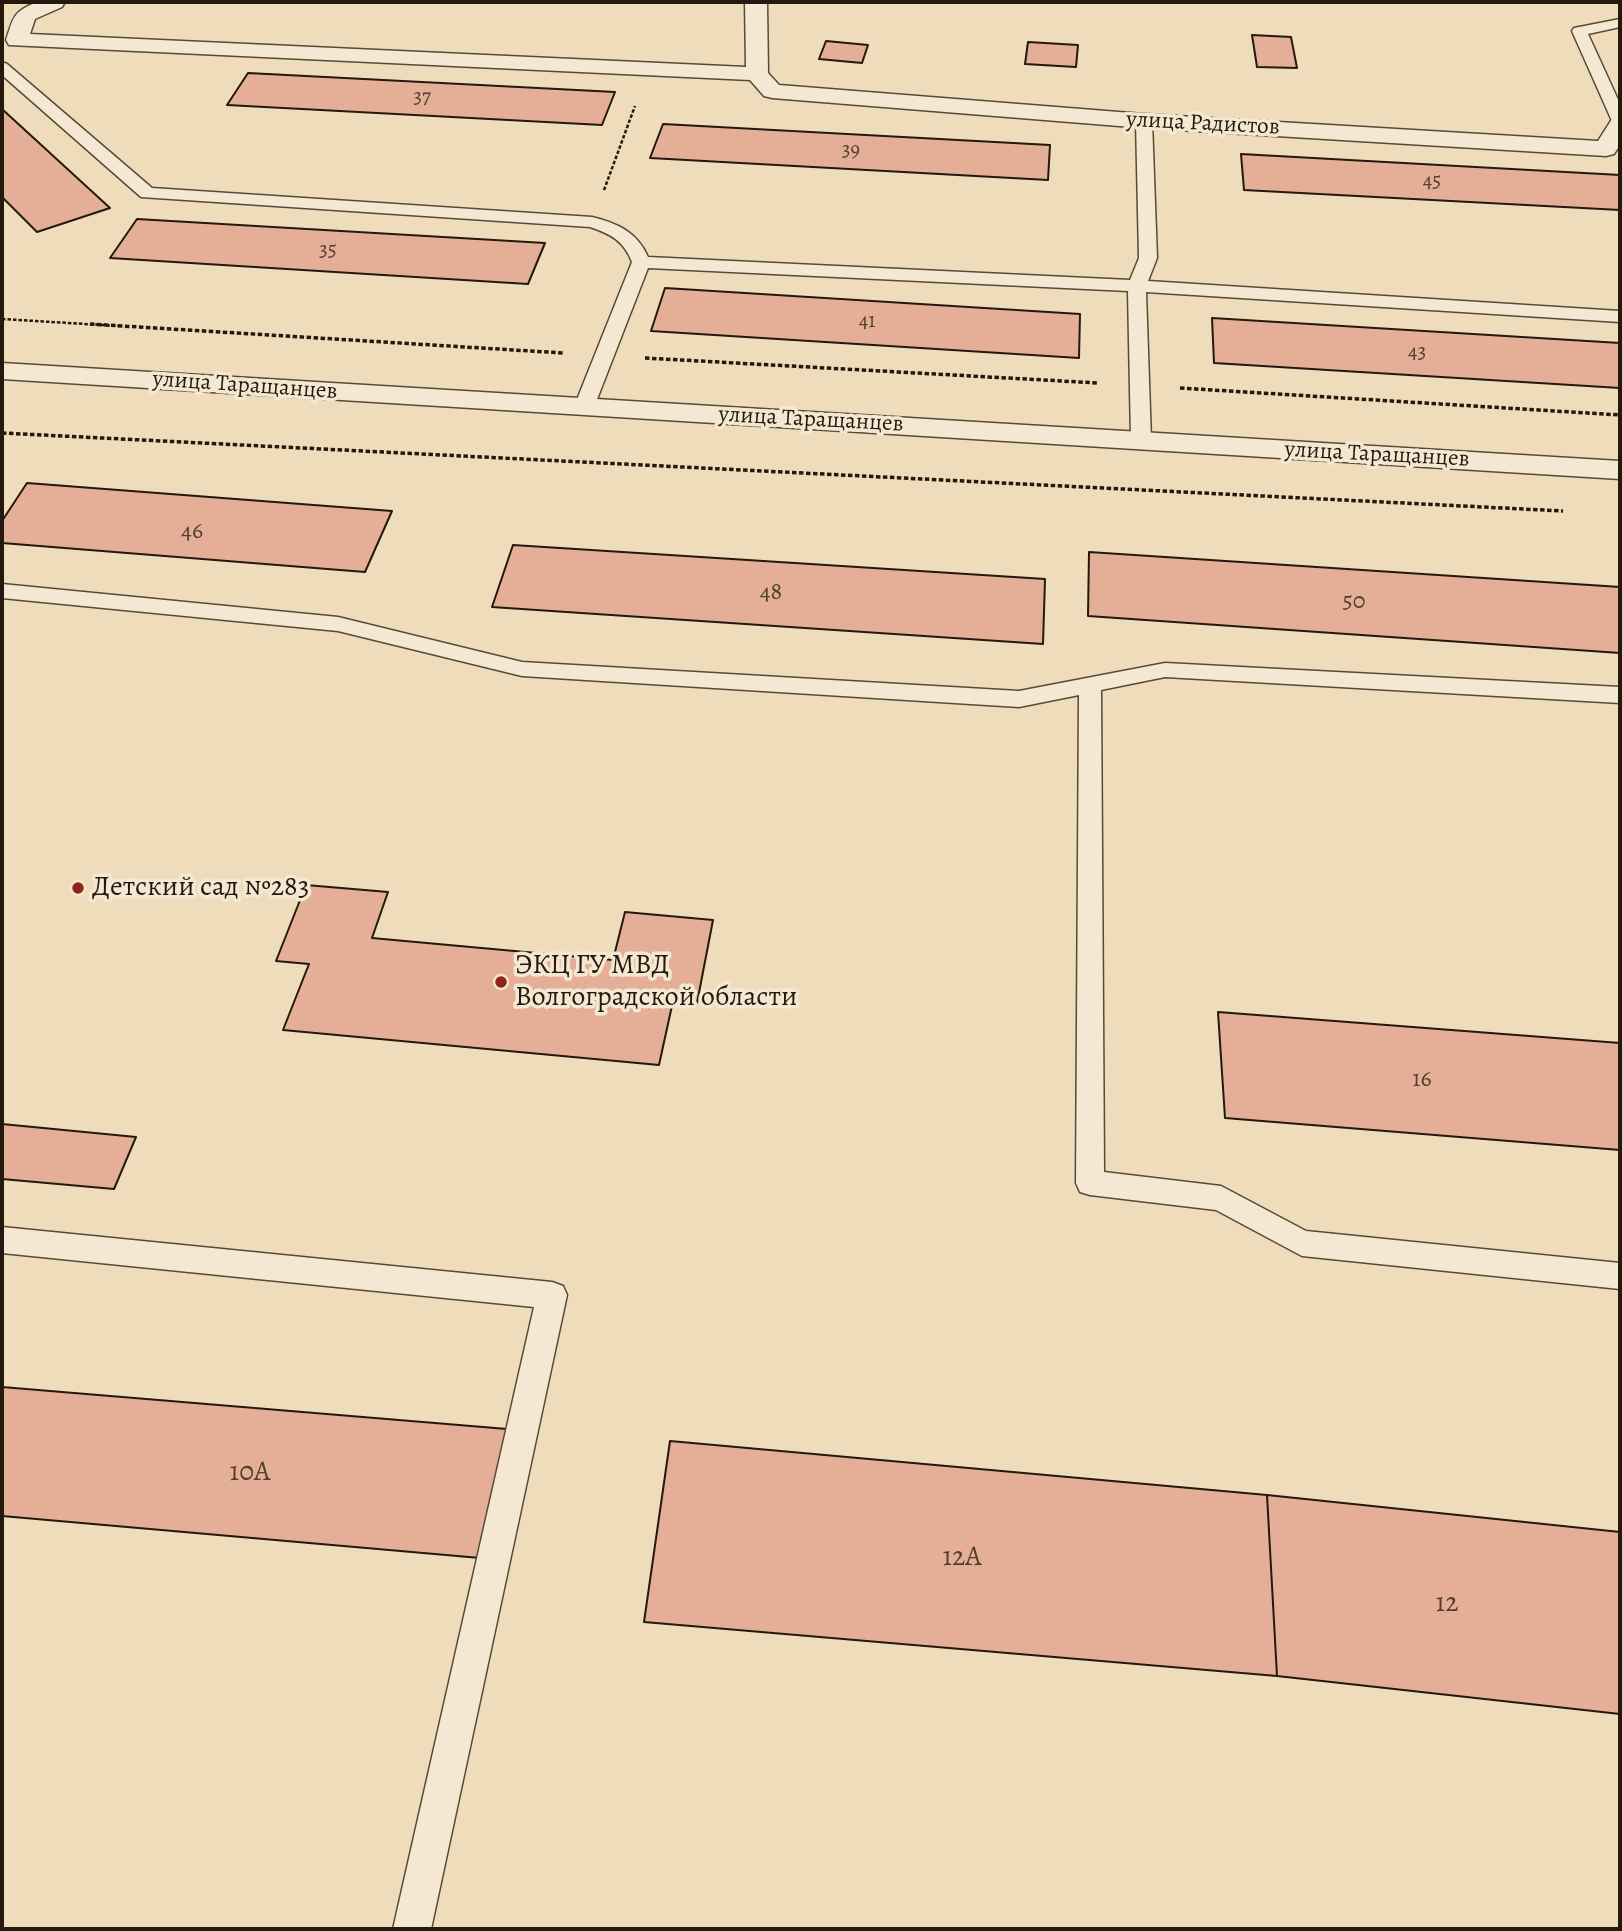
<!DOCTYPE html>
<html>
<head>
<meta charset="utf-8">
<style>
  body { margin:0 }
  #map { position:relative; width:1622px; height:1931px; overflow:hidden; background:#eedcbb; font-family:Alegreya,serif }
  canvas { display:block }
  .frame { position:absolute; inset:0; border:4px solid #23190c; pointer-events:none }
</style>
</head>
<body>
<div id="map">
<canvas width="1622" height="1931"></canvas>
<div class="frame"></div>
</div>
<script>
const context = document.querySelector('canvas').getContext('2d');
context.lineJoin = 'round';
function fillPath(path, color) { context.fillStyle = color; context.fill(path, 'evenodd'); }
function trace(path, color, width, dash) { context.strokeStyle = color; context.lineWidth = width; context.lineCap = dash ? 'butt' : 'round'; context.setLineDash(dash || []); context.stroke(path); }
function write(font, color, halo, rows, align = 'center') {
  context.font = font + ' Alegreya,serif'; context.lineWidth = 7; context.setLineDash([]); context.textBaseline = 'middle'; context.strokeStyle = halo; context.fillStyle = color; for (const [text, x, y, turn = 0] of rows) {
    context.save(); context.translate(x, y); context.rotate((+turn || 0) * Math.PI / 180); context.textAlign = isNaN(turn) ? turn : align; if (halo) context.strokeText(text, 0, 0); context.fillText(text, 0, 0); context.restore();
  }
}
const building = new Path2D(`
  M 1252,35 L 1291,37 L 1297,68 L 1257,67 Z
  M 826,41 L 868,45 L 862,63 L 819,59 Z
  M 1028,42 L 1078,45 L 1076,67 L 1025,64 Z
  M 248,73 L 615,92 L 602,125 L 227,105 Z
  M 2,109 L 110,208 L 37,232 L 2,197 Z
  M 663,124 L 1050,145 L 1048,180 L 650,158 Z
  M 1241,154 L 1620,175 L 1620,210 L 1244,190 Z
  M 137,219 L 545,243 L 528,284 L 110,258 Z
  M 665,288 L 1080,314 L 1079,358 L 651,331 Z
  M 1212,318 L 1620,343 L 1620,388 L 1214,363 Z
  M 27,483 L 392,511 L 365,572 L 2,543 L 2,521 Z
  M 513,545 L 1045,579 L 1043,644 L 492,607 Z
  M 1089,552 L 1620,587 L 1620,653 L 1088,616 Z
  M 306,885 L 388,892 L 372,938 L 613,960 L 625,912 L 713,920 L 697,1003 L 673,1001 L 659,1065 L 283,1030 L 309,964 L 276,961 Z
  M 1218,1012 L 1620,1043 L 1620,1150 L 1225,1118 Z
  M 2,1124 L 136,1137 L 114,1189 L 2,1179 Z
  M 2,1387 L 507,1429 L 480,1558 L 2,1516 Z
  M 670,1441 L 1267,1495 L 1277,1676 L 644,1622 Z
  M 1267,1495 L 1620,1532 L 1620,1714 L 1277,1676 Z`);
fillPath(building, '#e4af96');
trace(building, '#23190c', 2);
const service = new Path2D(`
  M 1620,19 L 1620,27 L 1588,34 L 1620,104 L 1620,126 L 1612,121 L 1572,31 L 1574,28 Z
  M 2,62 L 7,64 L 152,188 L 592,217 C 617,223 637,232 648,257 L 1130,280 L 1139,258 L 1136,121 L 1144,116 L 1152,121 L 1157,258 L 1148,281 L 1620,311 L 1620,322 L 1146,292 L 1151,440 L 1148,444 L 1134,444 L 1131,440 L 1128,291 L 648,268 L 594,407 L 584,413 L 574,407 L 632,262 C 624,241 611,234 590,227 L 141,197 L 2,75 Z
  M 2,584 L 338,617 L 522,662 L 1019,691 L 1165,663 L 1620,687 L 1620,703 L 1165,677 L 1101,690 L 1104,1172 L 1221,1186 L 1306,1231 L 1620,1263 L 1620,1289 L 1302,1256 L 1216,1210 L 1090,1195 L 1080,1192 L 1076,1183 L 1079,695 L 1019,707 L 522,676 L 338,631 L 2,598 Z
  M 2,1227 L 552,1282 L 563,1286 L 567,1295 L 431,1929 L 393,1929 L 534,1307 L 2,1253 Z`);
const minor = new Path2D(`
  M 37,2 L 65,2 L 62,7 L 35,19 L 30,34 L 746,67 L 745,2 L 767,2 L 768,73 L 779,85 L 1144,114 L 1598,141 L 1612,119 L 1620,117 L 1620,145 L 1614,154 L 1606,156 L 1144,128 L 772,98 L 764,96 L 750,80 L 9,45 L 6,40 C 14,16 13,12 37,2 Z`);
const tertiary = new Path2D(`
  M 2,363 L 1620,461 L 1620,479 L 2,379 Z`);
trace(service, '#564a38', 3);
trace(minor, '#564a38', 3);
trace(tertiary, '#564a38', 3);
trace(new Path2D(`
  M 604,190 L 635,106
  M 2,319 L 119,326`), '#23190c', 2.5, [3.5, 2]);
trace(new Path2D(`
  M 90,324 L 563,353
  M 645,358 L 1098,383
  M 1180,388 L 1620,415
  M 2,433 L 1563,511`), '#23190c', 3.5, [4.5, 2.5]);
fillPath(service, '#f4e8d3');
fillPath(minor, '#f4e8d3');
fillPath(tertiary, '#f4e8d3');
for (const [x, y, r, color] of [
  [78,888,7,"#8f2418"],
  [501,982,7,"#8f2418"]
]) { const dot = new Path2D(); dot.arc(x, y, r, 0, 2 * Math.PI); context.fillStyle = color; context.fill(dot); trace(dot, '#f4e8d3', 2.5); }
write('21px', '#533e2e', null, [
  ["37",422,98],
  ["39",851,151],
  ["45",1432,182],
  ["35",328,251],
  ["41",867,322],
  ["43",1417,353]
]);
write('23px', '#23190c', '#f4e8d3', [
  ["улица Радистов",1203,124,3],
  ["улица Таращанцев",245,386,4],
  ["улица Таращанцев",811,420,3],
  ["улица Таращанцев",1377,455,3]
]);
write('24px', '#533e2e', null, [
  ["46",192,532],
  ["48",771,593],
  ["50",1354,602],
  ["16",1422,1080]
]);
write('28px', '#23190c', '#f4e8d3', [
  ["Детский сад №283",92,888],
  ["ЭКЦ ГУ МВД",515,966],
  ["Волгоградской области",515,998]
], 'left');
write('28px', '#533e2e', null, [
  ["10А",250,1473],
  ["12А",962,1558],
  ["12",1447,1604]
]);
</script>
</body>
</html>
